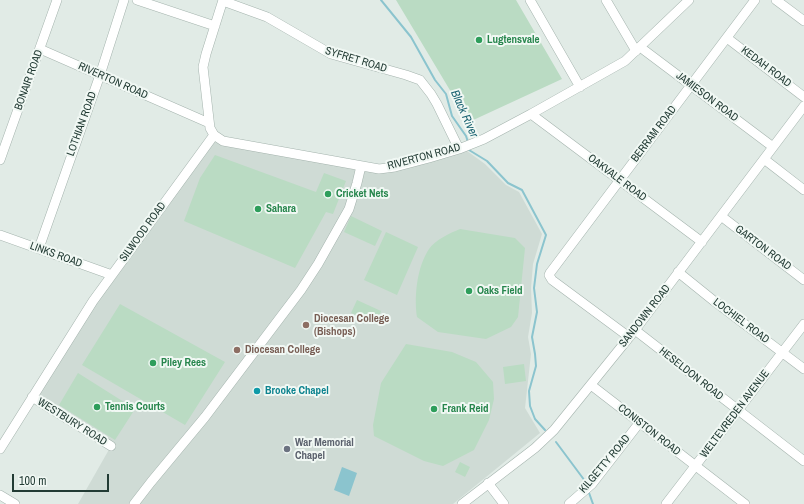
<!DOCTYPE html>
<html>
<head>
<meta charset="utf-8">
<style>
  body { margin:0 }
  #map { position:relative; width:804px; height:504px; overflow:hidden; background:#e1ebe6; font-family:"Archivo Narrow",sans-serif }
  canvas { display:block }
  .scale { position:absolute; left:12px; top:474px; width:97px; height:18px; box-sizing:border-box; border:2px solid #223b34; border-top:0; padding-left:5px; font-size:12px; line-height:14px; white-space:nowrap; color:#223b34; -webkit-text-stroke:3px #f1f8f4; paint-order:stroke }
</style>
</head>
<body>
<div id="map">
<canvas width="804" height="504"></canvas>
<div class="scale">100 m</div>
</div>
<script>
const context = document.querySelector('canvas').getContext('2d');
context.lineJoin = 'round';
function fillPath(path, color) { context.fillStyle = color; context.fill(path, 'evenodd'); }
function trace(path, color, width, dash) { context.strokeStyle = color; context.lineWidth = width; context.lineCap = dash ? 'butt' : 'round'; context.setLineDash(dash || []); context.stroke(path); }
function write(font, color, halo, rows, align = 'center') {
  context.font = font + ' "Archivo Narrow",sans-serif'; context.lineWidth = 4; context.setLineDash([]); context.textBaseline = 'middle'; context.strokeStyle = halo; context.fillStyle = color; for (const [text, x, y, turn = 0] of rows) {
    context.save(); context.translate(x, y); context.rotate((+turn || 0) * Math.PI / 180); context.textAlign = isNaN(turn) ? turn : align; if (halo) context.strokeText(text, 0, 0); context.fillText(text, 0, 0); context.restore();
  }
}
fillPath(new Path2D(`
  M 216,142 L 363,171 L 388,169 L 467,151 L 485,164 L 506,185 L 519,192 L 542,234 L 533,264 L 531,288 L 532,313 L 528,337 L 531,354 L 525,408 L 540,433 L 453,504 L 78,504 L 111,446 L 36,397 L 93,305 L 213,143 Z`), '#cfdbd5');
fillPath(new Path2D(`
  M 396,0 L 516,0 L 562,79 L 469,122 Z
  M 215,155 L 316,192 L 324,173 L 346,181 L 333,214 L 326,212 L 295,268 L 184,221 L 200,178 Z
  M 351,216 L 382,231 L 375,246 L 344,232 Z
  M 460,229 L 515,238 L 525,248 L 518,317 L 511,327 L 486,339 L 438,332 L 417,317 C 414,296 417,267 429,249 C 435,240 450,233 460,229 Z
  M 386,232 L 418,247 L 397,295 L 364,280 Z
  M 357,300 L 381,311 L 376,324 L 351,313 Z
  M 120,304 L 225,362 L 185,425 L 82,365 Z
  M 406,344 L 452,352 L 476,362 L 493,382 L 494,399 L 489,420 L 474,450 L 443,466 L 424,461 L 374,436 L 373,425 L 381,383 Z
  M 524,364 L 526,381 L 505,384 L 503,367 Z
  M 78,373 L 135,409 L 115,440 L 59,405 Z
  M 460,462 L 470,467 L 465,477 L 455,472 Z`), '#badbc3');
fillPath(new Path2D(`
  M 342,467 L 357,473 L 349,496 L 334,490 Z`), '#8bc4ce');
trace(new Path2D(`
  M 381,0 L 411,37 L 435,80 L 446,94 L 452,116 L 466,136 L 468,142
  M 469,148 L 469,150 L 487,161 L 508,183 L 522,190 L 546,235 L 537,264 L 534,288 L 537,312 L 532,337 L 535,354 L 536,366 L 529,391 L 530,406 L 535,419 L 545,430
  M 556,442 L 585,481 L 587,486
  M 588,490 L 593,504`), '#8bc4ce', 2);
const minor = new Path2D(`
  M 137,0 L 215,26
  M 223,0 L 206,54 L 203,67 L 210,128 L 214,135 L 223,141 L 379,169 L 395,167 L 429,158 L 459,149 L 484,139 L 531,114 L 625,61 L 689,0
  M 530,0 L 580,87
  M 606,0 L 636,51
  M 776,0 L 804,21
  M 223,1 L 267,17 L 331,54 L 406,75 L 420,80 L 431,94 L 437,104 L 459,149
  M 727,38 L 804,97
  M 640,47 L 773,147
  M 40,49 L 209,123
  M 531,114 L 702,242
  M 764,159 L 804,190
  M 0,160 L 57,0
  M 721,216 L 804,280
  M 0,235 L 112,275
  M 39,248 L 100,75 L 124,0
  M 678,272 L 714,301 L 804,369
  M 635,330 L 804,461
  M 629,337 L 552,280 L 549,275 L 550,273 L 755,0
  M 591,385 L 745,504
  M 32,397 L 111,446
  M 0,449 L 93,301 L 214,135
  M 488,483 L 504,504
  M 0,495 L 15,504
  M 134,504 L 151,482 L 205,417 L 301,290 L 318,264 L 349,209 L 357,183 L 361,166
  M 462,504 L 535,448 L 554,430 L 635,330 L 804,106
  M 569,504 L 592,484 L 640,422
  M 666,504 L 804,324`);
trace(minor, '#a4b3ad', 10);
trace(minor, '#fff', 9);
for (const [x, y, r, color] of [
  [479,40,4,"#2e9e5b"],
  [328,194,4,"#2e9e5b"],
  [258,209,4,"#2e9e5b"],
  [469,291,4,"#2e9e5b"],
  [306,325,4,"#8d6e63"],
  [237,350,4,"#8d6e63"],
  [153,363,4,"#2e9e5b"],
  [257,391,4,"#0f9aa8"],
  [97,407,4,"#2e9e5b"],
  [434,409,4,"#2e9e5b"],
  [287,449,4,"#6b7280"]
]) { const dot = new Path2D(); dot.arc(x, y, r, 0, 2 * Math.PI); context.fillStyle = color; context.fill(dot); trace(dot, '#f1f8f4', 1.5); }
write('bold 11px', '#27864d', '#f1f8f4', [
  ["Lugtensvale",487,40],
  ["Cricket Nets",336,194],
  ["Sahara",266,209],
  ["Oaks Field",477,291],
  ["Piley Rees",161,363],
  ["Tennis Courts",105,407],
  ["Frank Reid",442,409]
], 'left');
write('11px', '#223b34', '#f1f8f4', [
  ["SYFRET ROAD",356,60,17],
  ["KEDAH ROAD",766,67,37],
  ["BONAIR ROAD",29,80,-70],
  ["RIVERTON ROAD",113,81,24],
  ["JAMIESON ROAD",707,97,37],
  ["LOTHIAN ROAD",82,124,-70],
  ["BERRAM ROAD",654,134,-53],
  ["RIVERTON ROAD",424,157,-15],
  ["OAKVALE ROAD",617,178,37],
  ["SILWOOD ROAD",143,232,-54],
  ["GARTON ROAD",763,248,37],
  ["LINKS ROAD",56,255,20],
  ["SANDOWN ROAD",645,316,-52],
  ["LOCHIEL ROAD",741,321,37],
  ["HESELDON ROAD",691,374,38],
  ["WELTEVREDEN AVENUE",735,414,-53],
  ["WESTBURY ROAD",72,422,32],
  ["CONISTON ROAD",649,430,38],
  ["KILGETTY ROAD",605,464,-50]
]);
write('bold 11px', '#785e54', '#f1f8f4', [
  ["Diocesan College",314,319],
  ["(Bishops)",314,332],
  ["Diocesan College",245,350]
], 'left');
write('bold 11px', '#0d838f', '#f1f8f4', [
  ["Brooke Chapel",265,391]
], 'left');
write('bold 11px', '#5b616d', '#f1f8f4', [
  ["War Memorial",295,443],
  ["Chapel",295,456]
], 'left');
write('italic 12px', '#1f6674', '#f1f8f4', [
  ["Black River",464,114,66]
]);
</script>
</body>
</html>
